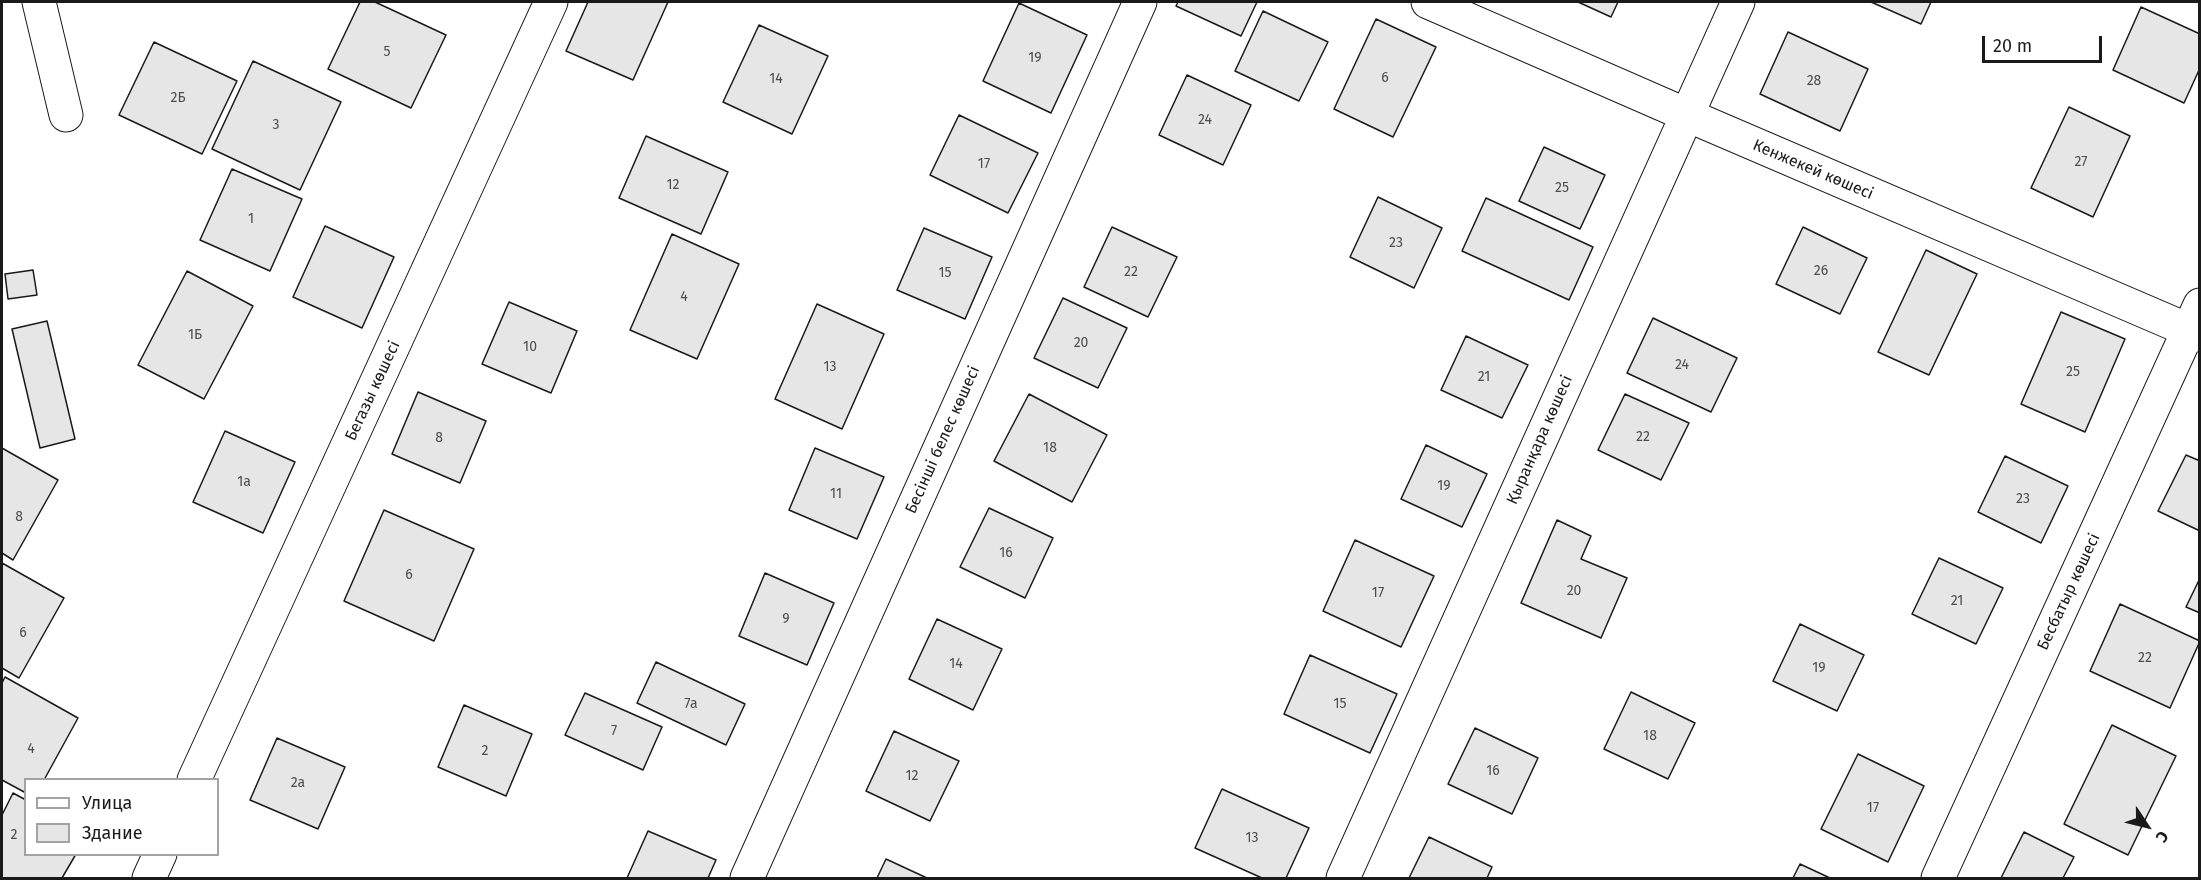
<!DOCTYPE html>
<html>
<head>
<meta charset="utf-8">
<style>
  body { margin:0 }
  #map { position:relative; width:2201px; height:880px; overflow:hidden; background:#fff; font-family:"Fira Sans",sans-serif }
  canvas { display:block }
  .frame { position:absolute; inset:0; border:3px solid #1a1a1a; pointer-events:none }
  .legend { position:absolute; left:24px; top:778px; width:195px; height:78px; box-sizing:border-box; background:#fff; border:2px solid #a3a3a3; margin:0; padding:8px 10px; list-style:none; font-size:18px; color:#1a1a1a }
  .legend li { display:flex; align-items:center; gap:12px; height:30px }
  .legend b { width:30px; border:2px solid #a3a3a3 }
  .north { position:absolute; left:2117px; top:796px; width:60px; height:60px; -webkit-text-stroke:4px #fff; paint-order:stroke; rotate:125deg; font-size:16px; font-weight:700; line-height:24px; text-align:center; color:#1a1a1a }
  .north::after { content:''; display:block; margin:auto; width:21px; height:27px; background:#1a1a1a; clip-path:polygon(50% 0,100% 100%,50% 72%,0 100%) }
  .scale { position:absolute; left:1982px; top:36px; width:120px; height:27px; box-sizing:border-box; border:3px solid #1a1a1a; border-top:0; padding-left:8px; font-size:18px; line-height:21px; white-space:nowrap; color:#1a1a1a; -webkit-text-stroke:4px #fff; paint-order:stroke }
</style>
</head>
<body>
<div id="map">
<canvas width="2201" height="880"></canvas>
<div class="frame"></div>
<ul class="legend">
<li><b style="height:8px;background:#fff"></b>Улица</li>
<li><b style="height:16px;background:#e6e6e6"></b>Здание</li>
</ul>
<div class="north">С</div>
<div class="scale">20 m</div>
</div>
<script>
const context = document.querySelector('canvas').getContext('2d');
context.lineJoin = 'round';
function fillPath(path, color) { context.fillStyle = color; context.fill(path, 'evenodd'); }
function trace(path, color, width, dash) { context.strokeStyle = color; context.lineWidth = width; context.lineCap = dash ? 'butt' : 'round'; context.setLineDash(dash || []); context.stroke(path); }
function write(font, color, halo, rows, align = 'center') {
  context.font = font + ' "Fira Sans",sans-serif'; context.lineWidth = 4.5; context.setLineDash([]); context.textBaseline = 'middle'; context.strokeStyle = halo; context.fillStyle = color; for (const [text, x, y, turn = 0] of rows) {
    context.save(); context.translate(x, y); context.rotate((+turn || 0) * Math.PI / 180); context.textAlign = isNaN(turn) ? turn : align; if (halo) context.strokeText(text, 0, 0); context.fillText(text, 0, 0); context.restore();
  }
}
const building = new Path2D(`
  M 360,2 L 375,2 L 446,35 L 411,108 L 328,69 Z
  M 588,2 L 668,2 L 633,80 L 566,51 Z
  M 1178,2 L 1257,2 L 1241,36 L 1176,6 Z
  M 1578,2 L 1618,2 L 1611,17 Z
  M 1871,2 L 1931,2 L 1921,24 Z
  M 1019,3 L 1087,35 L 1051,113 L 983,81 Z
  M 2141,7 L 2200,34 L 2200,68 L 2184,103 L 2113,70 Z
  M 1263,11 L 1328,42 L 1299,101 L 1235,71 Z
  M 1376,19 L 1436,47 L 1393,137 L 1334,109 Z
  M 759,25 L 828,56 L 792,134 L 723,102 Z
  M 1788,32 L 1868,69 L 1840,131 L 1760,94 Z
  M 154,42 L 237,81 L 202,154 L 119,115 Z
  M 253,61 L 341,102 L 300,190 L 212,149 Z
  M 1187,75 L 1251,105 L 1223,165 L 1159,135 Z
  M 2069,107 L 2130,136 L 2093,217 L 2031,188 Z
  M 959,115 L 1038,153 L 1008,213 L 930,175 Z
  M 646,136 L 728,172 L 701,234 L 619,198 Z
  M 1544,147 L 1605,175 L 1580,229 L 1519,201 Z
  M 232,169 L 302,199 L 270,271 L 200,240 Z
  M 1378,197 L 1442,228 L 1414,288 L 1350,257 Z
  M 1486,198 L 1593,247 L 1569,300 L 1462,251 Z
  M 325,226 L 394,257 L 362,328 L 293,297 Z
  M 1112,227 L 1177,257 L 1148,317 L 1084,287 Z
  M 1803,227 L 1867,258 L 1840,314 L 1776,284 Z
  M 924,228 L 992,257 L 965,319 L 897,290 Z
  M 672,234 L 739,264 L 697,359 L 630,330 Z
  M 1926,250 L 1977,274 L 1929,375 L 1878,352 Z
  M 33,270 L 37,295 L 8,299 L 5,274 Z
  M 187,271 L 253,306 L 204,399 L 138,365 Z
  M 1063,298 L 1127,328 L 1098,388 L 1034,358 Z
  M 509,302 L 577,331 L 551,393 L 482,364 Z
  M 817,304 L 884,334 L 842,429 L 775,399 Z
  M 2061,312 L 2125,339 L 2085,432 L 2021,404 Z
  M 1653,318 L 1737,358 L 1711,412 L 1627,373 Z
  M 47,321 L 75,439 L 40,448 L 12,329 Z
  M 1466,336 L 1528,365 L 1502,418 L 1441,390 Z
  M 418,392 L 486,421 L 460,483 L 392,454 Z
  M 1029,394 L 1107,435 L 1072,502 L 994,461 Z
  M 1625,394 L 1689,423 L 1661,480 L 1598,450 Z
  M 225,431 L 295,462 L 263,533 L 193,502 Z
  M 1426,445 L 1487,474 L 1462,527 L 1401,499 Z
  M 2,448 L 58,480 L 13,560 L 2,553 Z
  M 815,448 L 884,477 L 857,539 L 789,510 Z
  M 2186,455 L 2200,461 L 2200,531 L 2158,511 Z
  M 2005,456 L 2068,486 L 2041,543 L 1978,512 Z
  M 989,508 L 1053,538 L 1025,598 L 960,567 Z
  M 384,510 L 474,549 L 434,641 L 344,601 Z
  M 1557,520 L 1591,536 L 1581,559 L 1627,578 L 1601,638 L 1521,603 Z
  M 1355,540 L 1434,576 L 1401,647 L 1323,611 Z
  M 1939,558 L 2003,588 L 1976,644 L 1912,614 Z
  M 2,563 L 64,598 L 19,678 L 2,668 Z
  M 765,573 L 834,603 L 807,665 L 739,636 Z
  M 2200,578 L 2200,613 L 2186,607 Z
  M 2120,604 L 2200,641 L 2170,708 L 2090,671 Z
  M 937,619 L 1002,649 L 973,710 L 909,679 Z
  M 1800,624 L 1864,655 L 1837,711 L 1773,681 Z
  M 1310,655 L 1397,694 L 1370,753 L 1284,714 Z
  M 656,662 L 745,704 L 726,745 L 637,703 Z
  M 5,677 L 78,718 L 44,780 L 26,780 L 26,793 L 2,780 L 2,683 Z
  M 1631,692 L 1695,723 L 1668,779 L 1604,749 Z
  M 585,693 L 662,727 L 643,770 L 565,735 Z
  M 464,705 L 532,734 L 506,796 L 438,767 Z
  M 2112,725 L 2176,756 L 2128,855 L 2064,824 Z
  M 1475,728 L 1538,758 L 1512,814 L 1448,784 Z
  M 894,731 L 959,761 L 930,821 L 866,791 Z
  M 277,738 L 345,767 L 318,829 L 250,800 Z
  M 1858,754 L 1924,786 L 1888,862 L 1821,829 Z
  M 1222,789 L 1309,828 L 1286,878 L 1262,878 L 1195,848 Z
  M 13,793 L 26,800 L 26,854 L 76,854 L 62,878 L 2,878 L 2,815 Z
  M 648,831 L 716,860 L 708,878 L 627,878 Z
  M 2024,832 L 2074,857 L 2063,878 L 2001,878 Z
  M 1429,837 L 1492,867 L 1487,878 L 1409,878 Z
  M 886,859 L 927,878 L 877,878 Z
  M 1800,864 L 1830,878 L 1793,878 Z`);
fillPath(building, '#e6e6e6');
trace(building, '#1a1a1a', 1.5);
const minor = new Path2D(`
  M 39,2 L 66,115
  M 1428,2 L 1687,115 L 2200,335
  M 194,780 L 551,2
  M 149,878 L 160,854
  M 747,878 L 1140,2
  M 1343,878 L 1738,2
  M 1938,878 L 2200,305`);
trace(minor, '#1a1a1a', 35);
trace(minor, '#fff', 33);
write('14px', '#4d4d4d', null, [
  ["5",387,52],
  ["19",1035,58],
  ["6",1385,78],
  ["14",776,79],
  ["28",1814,81],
  ["2Б",178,98],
  ["24",1205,120],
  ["3",276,125],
  ["27",2081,162],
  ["17",984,164],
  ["12",673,185],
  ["25",1562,188],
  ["1",251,219],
  ["23",1396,243],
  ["26",1821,271],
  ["22",1131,272],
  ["15",945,273],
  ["4",684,297],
  ["1Б",195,335],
  ["20",1081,343],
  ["10",530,347],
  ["24",1682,365],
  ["13",830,367],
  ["25",2073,372],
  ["21",1484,377],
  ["22",1643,437],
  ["8",439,438],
  ["18",1050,448],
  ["1а",244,482],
  ["19",1444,486],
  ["11",836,494],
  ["23",2023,499],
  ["8",19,517],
  ["16",1006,553],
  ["6",409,575],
  ["20",1574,591],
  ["17",1378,593],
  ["21",1957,601],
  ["9",786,619],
  ["6",23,633],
  ["22",2145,658],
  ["14",956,664],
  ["19",1819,668],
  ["7а",691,704],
  ["15",1340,704],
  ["7",614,731],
  ["18",1650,736],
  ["4",31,749],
  ["2",485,751],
  ["16",1493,771],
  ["12",912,776],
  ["2а",298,783],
  ["17",1873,808],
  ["2",14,835],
  ["13",1252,838]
]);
write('16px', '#1a1a1a', '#fff', [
  ["Кенжекей көшесі",1813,170,23],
  ["Бегазы көшесі",373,391,-65],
  ["Бесінші белес көшесі",943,440,-66],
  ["Қыранқара көшесі",1540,440,-66],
  ["Бесбатыр көшесі",2069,592,-65]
]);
</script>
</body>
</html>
